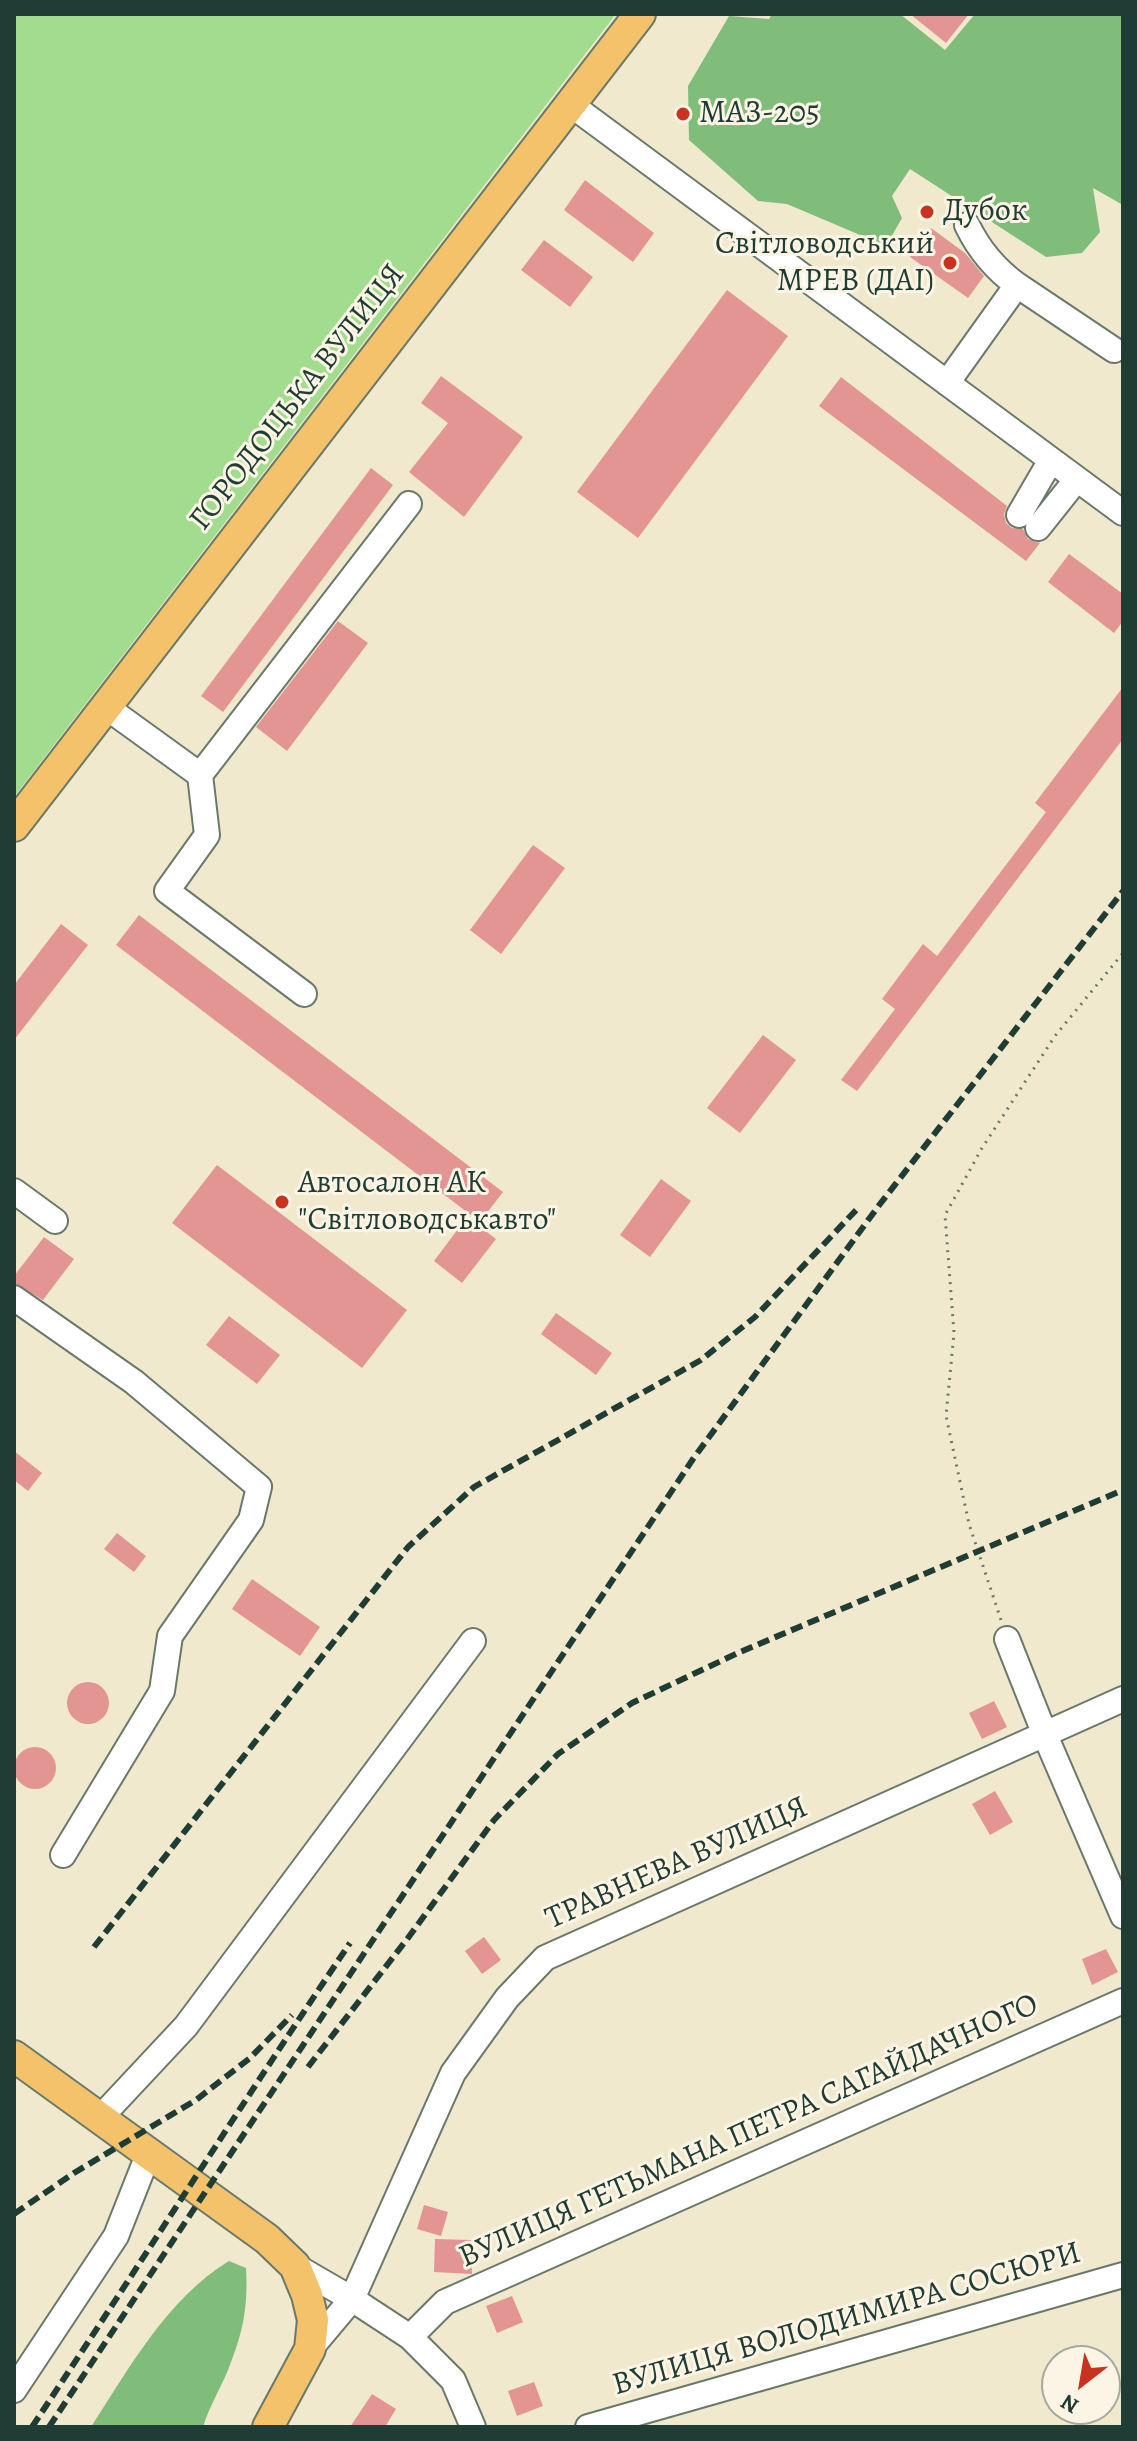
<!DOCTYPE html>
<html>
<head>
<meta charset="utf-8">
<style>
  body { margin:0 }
  #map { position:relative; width:1137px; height:2441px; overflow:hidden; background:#f1e9ce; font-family:Alegreya,serif }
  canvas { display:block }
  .frame { position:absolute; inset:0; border:16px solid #1f3d34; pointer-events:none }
  .north { position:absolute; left:1041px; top:2345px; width:80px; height:80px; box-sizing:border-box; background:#fcf5e5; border:2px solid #a4ab9e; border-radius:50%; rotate:211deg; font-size:22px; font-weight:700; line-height:32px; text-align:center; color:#1f3d34 }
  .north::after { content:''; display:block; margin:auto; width:28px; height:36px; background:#c8321e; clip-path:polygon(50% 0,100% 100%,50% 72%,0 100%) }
</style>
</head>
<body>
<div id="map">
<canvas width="1137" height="2441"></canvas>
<div class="frame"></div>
<div class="north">N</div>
</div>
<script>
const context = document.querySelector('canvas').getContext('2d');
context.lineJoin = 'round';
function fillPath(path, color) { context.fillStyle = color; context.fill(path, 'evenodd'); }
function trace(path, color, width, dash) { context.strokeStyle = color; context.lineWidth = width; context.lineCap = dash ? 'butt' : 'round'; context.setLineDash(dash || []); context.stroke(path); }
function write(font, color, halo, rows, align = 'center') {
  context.font = font + ' Alegreya,serif'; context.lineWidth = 6; context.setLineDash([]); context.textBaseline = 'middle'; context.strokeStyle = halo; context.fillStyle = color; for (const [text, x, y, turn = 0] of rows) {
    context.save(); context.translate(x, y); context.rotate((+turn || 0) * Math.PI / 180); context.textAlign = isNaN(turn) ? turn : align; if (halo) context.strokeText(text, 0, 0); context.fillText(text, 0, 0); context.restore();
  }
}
fillPath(new Path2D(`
  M 14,14 L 616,14 L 14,797 Z`), '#a1dc8f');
fillPath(new Path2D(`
  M 772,14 L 900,14 L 945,50 L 975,14 L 1123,14 L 1123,205 L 1093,188 L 1100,232 L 1082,253 L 1046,257 L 910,169 L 892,196 L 902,218 L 886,246 L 787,204 L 758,201 L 689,140 L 688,86 L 729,16 L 769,19 Z
  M 229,2261 L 246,2268 C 248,2304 244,2329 231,2362 C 223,2385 210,2404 203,2427 L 91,2427 C 129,2368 168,2298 229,2261 Z`), '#80bc7a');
fillPath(new Path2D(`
  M 910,14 L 969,14 L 946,43 Z
  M 585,180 L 654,233 L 633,262 L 564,210 Z
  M 931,228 L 965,253 L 984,276 L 968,298 L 910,257 Z
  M 544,240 L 593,277 L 570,307 L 521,270 Z
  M 727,290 L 788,336 L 638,538 L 577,492 Z
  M 441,376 L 523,437 L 464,517 L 409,472 L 448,423 L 421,403 Z
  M 841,377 L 1007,506 L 1004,514 L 1006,523 L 1012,528 L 1023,529 L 1028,539 L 1040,543 L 1026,561 L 819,406 Z
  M 371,468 L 393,485 L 223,712 L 201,696 Z
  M 1069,554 L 1123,594 L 1123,621 L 1114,633 L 1048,582 Z
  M 338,621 L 368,643 L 287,751 L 256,727 Z
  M 1123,687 L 1123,739 L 857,1091 L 841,1080 L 895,1009 L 882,999 L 923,944 L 937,956 L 1046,812 L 1035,803 Z
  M 533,845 L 565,868 L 501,954 L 470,930 Z
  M 139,915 L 503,1192 L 480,1222 L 116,945 Z
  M 61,924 L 88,945 L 14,1040 L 14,985 Z
  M 763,1035 L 796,1060 L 740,1133 L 707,1108 Z
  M 217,1165 L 407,1310 L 362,1368 L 172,1223 Z
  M 661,1179 L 691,1201 L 650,1257 L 620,1235 Z
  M 467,1217 L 496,1239 L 462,1283 L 434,1261 Z
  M 44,1237 L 74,1259 L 43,1300 L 14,1283 L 14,1276 Z
  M 556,1313 L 612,1353 L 596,1375 L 541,1334 Z
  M 229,1316 L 280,1355 L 257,1384 L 206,1345 Z
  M 14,1451 L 42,1473 L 28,1491 L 14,1480 Z
  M 117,1533 L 146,1556 L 134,1572 L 104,1549 Z
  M 252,1579 L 320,1627 L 300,1656 L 232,1609 Z
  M67 1703a21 21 0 1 1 42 0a21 21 0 1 1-42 0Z
  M 994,1701 L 1007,1727 L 982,1739 L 969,1713 Z
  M14 1768a21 21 0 1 1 42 0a21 21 0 1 1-42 0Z
  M 995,1791 L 1013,1822 L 990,1835 L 972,1804 Z
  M 484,1937 L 501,1960 L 482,1974 L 465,1951 Z
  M 1106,1949 L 1118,1972 L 1092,1985 L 1082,1959 Z
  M 424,2205 L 448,2212 L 441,2236 L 417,2229 Z
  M 435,2239 L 471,2240 L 472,2274 L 434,2272 Z
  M 512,2296 L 523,2322 L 497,2333 L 486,2306 Z
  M 534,2382 L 543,2406 L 517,2416 L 508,2391 Z
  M 372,2394 L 396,2409 L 385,2427 L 350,2427 Z`), '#e29593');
const minor = new Path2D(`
  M 570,104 L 1123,513
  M 967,225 C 979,250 995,269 1017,285
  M 947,383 L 1017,285 L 1114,350
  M 1019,515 L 1051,460
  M 1038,528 L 1077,479
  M 106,707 L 200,775 L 409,504
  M 200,775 L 207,835 L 167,891 L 304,994
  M 14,1191 L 55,1221
  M 14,1298 L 134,1382 L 259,1487 L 251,1520 L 170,1636 L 162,1691 L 63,1855
  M 1007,1639 L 1045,1735 L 1123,1916
  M 99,2119 L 186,2026 L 473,1641
  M 295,2266 L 352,2299 L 410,2337 L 453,2380 L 473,2427
  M 410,2337 L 445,2302 L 1123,2001
  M 310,2349 L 352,2299 L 453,2073 L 507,1998 L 545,1958 L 1123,1699
  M 14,2390 L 116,2236 L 148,2155
  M 588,2427 L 1123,2275`);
const major = new Path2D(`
  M 14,826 L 640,14
  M 14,2056 L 267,2239 L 295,2266 L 307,2295 L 313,2320 L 310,2349 L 268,2427`);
trace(minor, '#68796a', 28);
trace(major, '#68796a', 34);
trace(new Path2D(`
  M 1001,1620 L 969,1524 L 946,1416 L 954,1333 L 945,1215 L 982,1148 L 1055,1036 L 1123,953`), '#68796a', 3, [2, 6]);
trace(minor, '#fff', 24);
trace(major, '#f3c26a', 30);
trace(new Path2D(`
  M 94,1947 L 408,1547 L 474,1487 L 701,1360 L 755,1317 L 859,1207
  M 308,2067 L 408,1938 L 494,1820 L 558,1754 L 632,1703 L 740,1652 L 1123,1490
  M 14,2214 L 74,2173 L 196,2100 L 250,2058 L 292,2015
  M 32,2427 C 139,2266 242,2103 350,1943
  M 49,2427 L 693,1459 L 880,1204 L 1123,891`), '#1f3d34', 6, [12, 6]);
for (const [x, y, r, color] of [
  [683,114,8,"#c8321e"],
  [927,212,8,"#c8321e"],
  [950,263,8,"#c8321e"],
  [282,1202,8,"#c8321e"]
]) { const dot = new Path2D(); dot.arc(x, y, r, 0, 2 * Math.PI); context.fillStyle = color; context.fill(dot); trace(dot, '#fcf5e5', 3); }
write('32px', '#1f3d34', '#fcf5e5', [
  ["МАЗ-205",699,114],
  ["Дубок",943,212],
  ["Світловодський",934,245,"right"],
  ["МРЕВ (ДАІ)",934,282,"right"],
  ["Автосалон АК",298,1184],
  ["\"Світловодськавто\"",298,1221]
], 'left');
write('32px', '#1f3d34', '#fcf5e5', [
  ["ГОРОДОЦЬКА ВУЛИЦЯ",298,398,-52],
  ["ТРАВНЕВА ВУЛИЦЯ",677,1864,-24],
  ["ВУЛИЦЯ ГЕТЬМАНА ПЕТРА САГАЙДАЧНОГО",749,2132,-24],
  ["ВУЛИЦЯ ВОЛОДИМИРА СОСЮРИ",847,2320,-16]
]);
</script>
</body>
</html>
